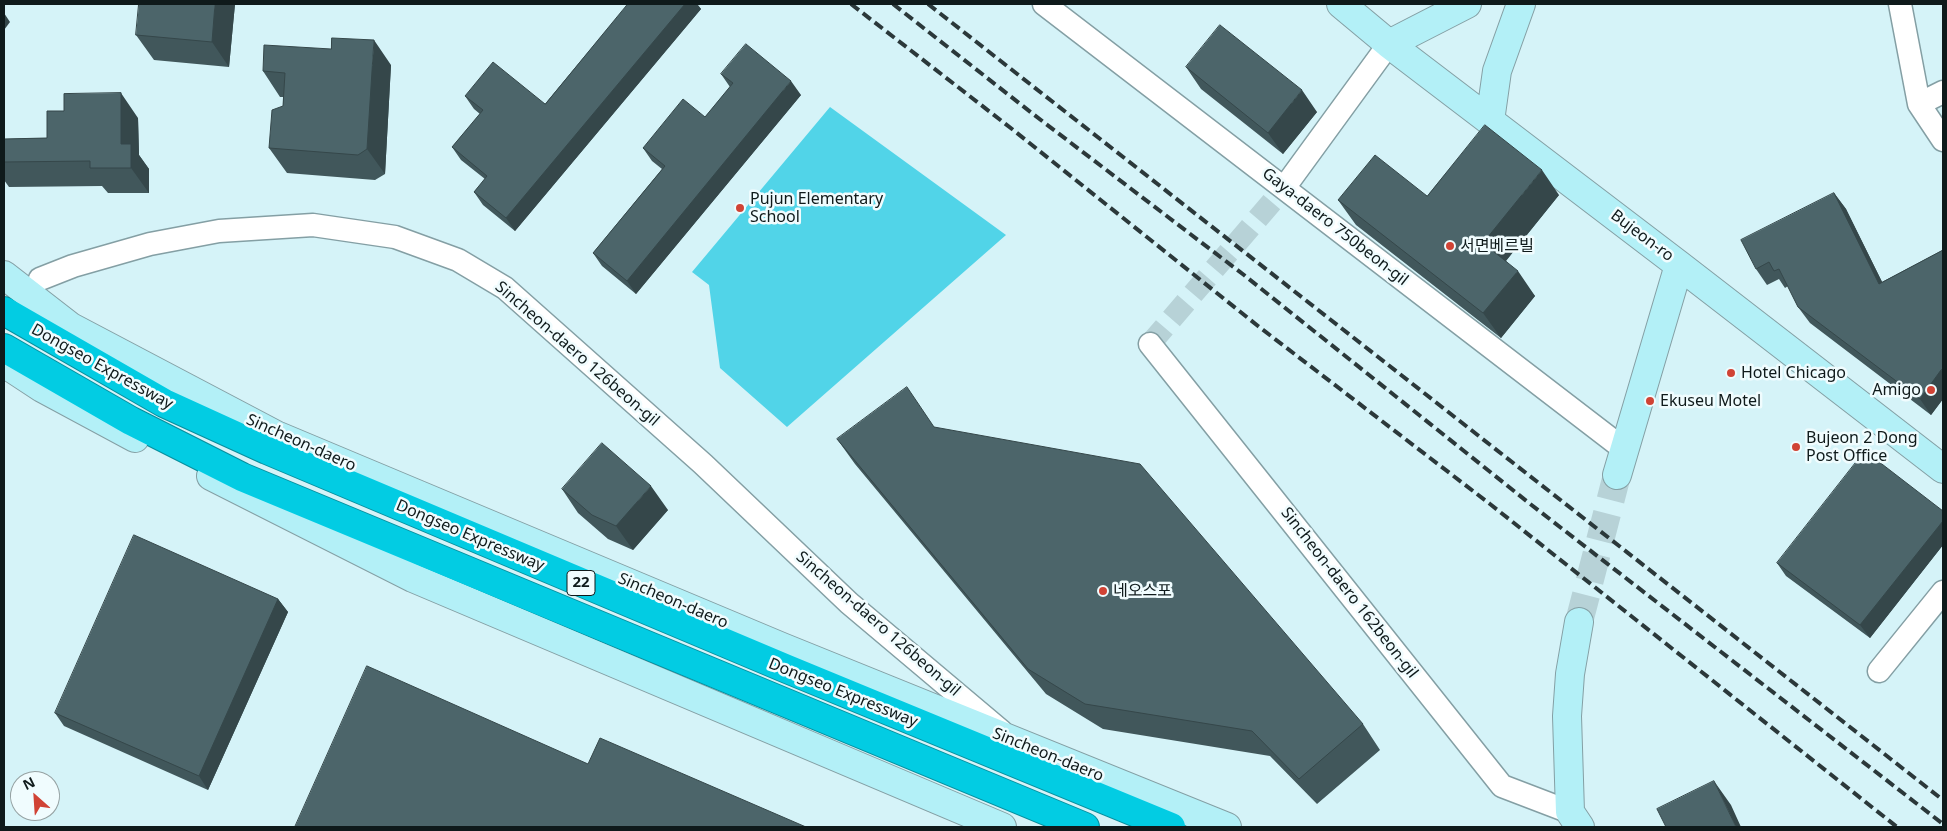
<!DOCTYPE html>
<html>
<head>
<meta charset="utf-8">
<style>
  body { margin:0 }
  #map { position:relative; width:1947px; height:831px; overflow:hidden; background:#d5f3f8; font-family:"Noto Sans",sans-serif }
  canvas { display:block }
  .frame { position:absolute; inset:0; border:5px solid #0f1a1b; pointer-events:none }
  .north { position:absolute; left:10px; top:771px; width:50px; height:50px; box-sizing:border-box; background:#f0fcfe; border:1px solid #96a2a3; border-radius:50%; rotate:334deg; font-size:14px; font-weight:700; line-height:20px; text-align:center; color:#0f1a1b }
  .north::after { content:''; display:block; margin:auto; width:18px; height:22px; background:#d04335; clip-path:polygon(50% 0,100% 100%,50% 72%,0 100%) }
</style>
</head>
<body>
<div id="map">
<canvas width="1947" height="831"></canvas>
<div class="frame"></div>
<div class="north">N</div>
</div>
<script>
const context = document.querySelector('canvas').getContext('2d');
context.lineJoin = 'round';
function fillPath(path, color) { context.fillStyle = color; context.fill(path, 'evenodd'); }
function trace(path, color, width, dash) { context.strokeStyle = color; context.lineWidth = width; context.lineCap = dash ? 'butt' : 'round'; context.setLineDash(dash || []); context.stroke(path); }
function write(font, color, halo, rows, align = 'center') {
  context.font = font + ' "Noto Sans","Noto Sans KR",sans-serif'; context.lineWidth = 5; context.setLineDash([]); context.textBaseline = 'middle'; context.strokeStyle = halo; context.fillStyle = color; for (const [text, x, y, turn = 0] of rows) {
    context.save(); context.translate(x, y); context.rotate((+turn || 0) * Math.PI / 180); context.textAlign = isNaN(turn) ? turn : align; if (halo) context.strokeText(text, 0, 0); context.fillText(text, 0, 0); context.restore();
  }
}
fillPath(new Path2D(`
  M 830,107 L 1006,235 L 787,427 L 720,368 L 709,285 L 692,272 Z`), '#51d4e8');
trace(new Path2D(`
  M 1150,344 L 1284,188`), '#b7d2d7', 22, [22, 11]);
trace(new Path2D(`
  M 1579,622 L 1617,475`), '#b7d2d7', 28, [28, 14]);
const street = new Path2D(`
  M 1044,4 L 1625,450
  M 1900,4 L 1919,104 L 1943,140
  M 1919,104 L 1943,92
  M 1284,188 L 1389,44
  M 40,279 L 73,266 L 150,244 L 219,231 L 313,225 L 395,237 L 458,260 L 505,288 L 703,464 L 849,603 L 1001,731
  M 1150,344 L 1502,786 L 1570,812
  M 1879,671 L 1943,592`);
const secondary = new Path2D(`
  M 1341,4 L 1389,44 L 1679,265 L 1943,469
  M 1389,44 L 1467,4
  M 1490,121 L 1497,71 L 1521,4
  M 4,275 L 71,327 L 276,435 L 782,647 L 1227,827
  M 4,363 L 42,388 L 135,438
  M 1617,475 L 1679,265
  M 211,476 L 413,578 L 1002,827
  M 1579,622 L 1570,674 L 1567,716 L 1570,812 L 1580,827`);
const highway = new Path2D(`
  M 4,311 L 164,403 L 267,450 L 787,669 L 1171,827
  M 4,348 L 131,421 L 242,477 L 1085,827`);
trace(street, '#849fa4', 25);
trace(secondary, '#849fa4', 30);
trace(highway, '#078e9d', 30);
trace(street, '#fff', 22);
trace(secondary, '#b3f0f7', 28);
trace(highway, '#02cce3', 28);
trace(new Path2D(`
  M 851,4 L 1012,129 L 1258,326 L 1490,504 L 1897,827
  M 893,4 L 1033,114 L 1244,275 L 1529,503 L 1943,824
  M 928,4 L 1943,800`), '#2b383a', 4, [10, 5]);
fillPath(new Path2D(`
  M 235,4 L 229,67 L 154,60 L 136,35 Z
  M 628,4 L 697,4 L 701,9 L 515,231 L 483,205 L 474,192 L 485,179 L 461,160 L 452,147 L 480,114 L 474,109 L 465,96 L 545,104 Z
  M 391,65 L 385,174 L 375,180 L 287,173 L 269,148 L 283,106 L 283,97 L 280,97 L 263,71 Z
  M 1186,67 L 1317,112 L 1283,154 L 1201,89 Z
  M 721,74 L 801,95 L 636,294 L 602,266 L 593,253 L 662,169 L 652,161 L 643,148 L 705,117 L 730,87 Z
  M 138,118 L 139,155 L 149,169 L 149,193 L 108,193 L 102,186 L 9,187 L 4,180 L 4,139 L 47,138 Z
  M 1834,193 L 1846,209 L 1882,282 L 1943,250 L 1943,399 L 1931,415 L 1810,323 L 1798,307 L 1788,286 L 1785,288 L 1779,279 L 1767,285 L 1756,269 Z
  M 1559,195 L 1506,261 L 1535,296 L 1501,338 L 1356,225 L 1338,200 L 1427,196 Z
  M 934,427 L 1363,724 L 1380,750 L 1317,804 L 1270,756 L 1103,729 L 1046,694 L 855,464 L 837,439 Z
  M 562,489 L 668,510 L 633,550 L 608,539 L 578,513 Z
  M 1943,511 L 1943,545 L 1870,638 L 1786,576 L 1777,563 Z
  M 278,599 L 288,612 L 208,790 L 64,726 L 55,713 Z`), '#41575b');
fillPath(new Path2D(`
  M 215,4 L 235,4 L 229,67 L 212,42 Z
  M 685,4 L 697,4 L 701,9 L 515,231 L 506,218 Z
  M 4,13 L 10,22 L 4,30 Z
  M 374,40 L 391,65 L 385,174 L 367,149 Z
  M 791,81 L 801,95 L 636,294 L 627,281 Z
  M 1302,90 L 1317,112 L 1283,154 L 1268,133 Z
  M 121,93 L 138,118 L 139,155 L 149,169 L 149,193 L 131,168 L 121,144 Z
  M 1542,170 L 1559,195 L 1500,268 L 1483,243 Z
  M 1834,193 L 1846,209 L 1891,300 L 1879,284 Z
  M 1518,271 L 1535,296 L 1501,338 L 1483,313 Z
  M 1941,370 L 1943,373 L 1943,399 L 1931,415 L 1920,399 Z
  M 651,486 L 668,510 L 633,550 L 616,526 Z
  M 1943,521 L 1943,545 L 1870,638 L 1860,625 Z
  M 278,599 L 288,612 L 208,790 L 199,776 Z
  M 1714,781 L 1731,805 L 1741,827 L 1736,827 Z`), '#35474a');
const building = new Path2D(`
  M 139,4 L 215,4 L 212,42 L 136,35 Z
  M 628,4 L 685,4 L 506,218 L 474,192 L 487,176 L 452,147 L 483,110 L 465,96 L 493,62 L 545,104 Z
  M 1220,25 L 1302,90 L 1268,133 L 1186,67 Z
  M 332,38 L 374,40 L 367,149 L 358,155 L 269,148 L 272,110 L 283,106 L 285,73 L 263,71 L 264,45 L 331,49 Z
  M 746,44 L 791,81 L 627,281 L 593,253 L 665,166 L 643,148 L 683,99 L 705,117 L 733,83 L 721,74 Z
  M 121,93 L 121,144 L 131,144 L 131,168 L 90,168 L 90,161 L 4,162 L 4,139 L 47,138 L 47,111 L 64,111 L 64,94 Z
  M 1485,125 L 1542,170 L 1483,243 L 1518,271 L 1483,313 L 1338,200 L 1375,155 L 1427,196 Z
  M 1834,193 L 1879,284 L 1943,250 L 1943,369 L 1941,370 L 1920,399 L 1798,307 L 1779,269 L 1774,271 L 1769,262 L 1756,269 L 1741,240 Z
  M 907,387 L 934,427 L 1140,464 L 1363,724 L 1299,779 L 1252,731 L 1085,704 L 1028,669 L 837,439 Z
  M 602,443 L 651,486 L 616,526 L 592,515 L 562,489 Z
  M 1865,451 L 1943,511 L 1943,521 L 1860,625 L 1777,563 Z
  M 134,535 L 278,599 L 199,776 L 55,713 Z
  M 367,666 L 588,764 L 600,738 L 806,827 L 295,827 Z
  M 1714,781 L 1736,827 L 1666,827 L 1657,809 Z`);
fillPath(building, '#4c656a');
trace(building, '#35474a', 1);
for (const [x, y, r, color] of [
  [740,208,5,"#d04335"],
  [1450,246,5,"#d04335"],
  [1731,373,5,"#d04335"],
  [1931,390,5,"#d04335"],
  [1650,401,5,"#d04335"],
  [1796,447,5,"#d04335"],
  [1103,591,5,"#d04335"]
]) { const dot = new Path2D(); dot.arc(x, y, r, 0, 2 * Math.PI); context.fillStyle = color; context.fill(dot); trace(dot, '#f0fcfe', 2); }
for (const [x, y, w] of [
  [581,583,28]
]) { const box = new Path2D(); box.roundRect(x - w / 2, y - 12.5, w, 25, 4); context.fillStyle = '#f0fcfe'; context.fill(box); trace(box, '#0f1a1b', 1); }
write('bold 15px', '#0f1a1b', null, [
  ["22",581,583]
]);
write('16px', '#0f1a1b', '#f0fcfe', [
  ["Pujun Elementary",750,199],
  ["School",750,217],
  ["서면베르빌",1460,246],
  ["Hotel Chicago",1741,373],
  ["Amigo",1921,390,"right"],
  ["Ekuseu Motel",1660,401],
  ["Bujeon 2 Dong",1806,438],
  ["Post Office",1806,456],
  ["네오스포",1113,591]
], 'left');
write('16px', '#0f1a1b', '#f0fcfe', [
  ["Gaya-daero 750beon-gil",1335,227,38],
  ["Bujeon-ro",1642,236,37],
  ["Sincheon-daero 126beon-gil",577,354,41],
  ["Dongseo Expressway",102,367,29],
  ["Sincheon-daero",301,443,24],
  ["Dongseo Expressway",470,536,23],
  ["Sincheon-daero 162beon-gil",1349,593,52],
  ["Sincheon-daero",673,601,23],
  ["Sincheon-daero 126beon-gil",878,624,41],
  ["Dongseo Expressway",843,693,22],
  ["Sincheon-daero",1048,755,22]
]);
</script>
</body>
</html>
